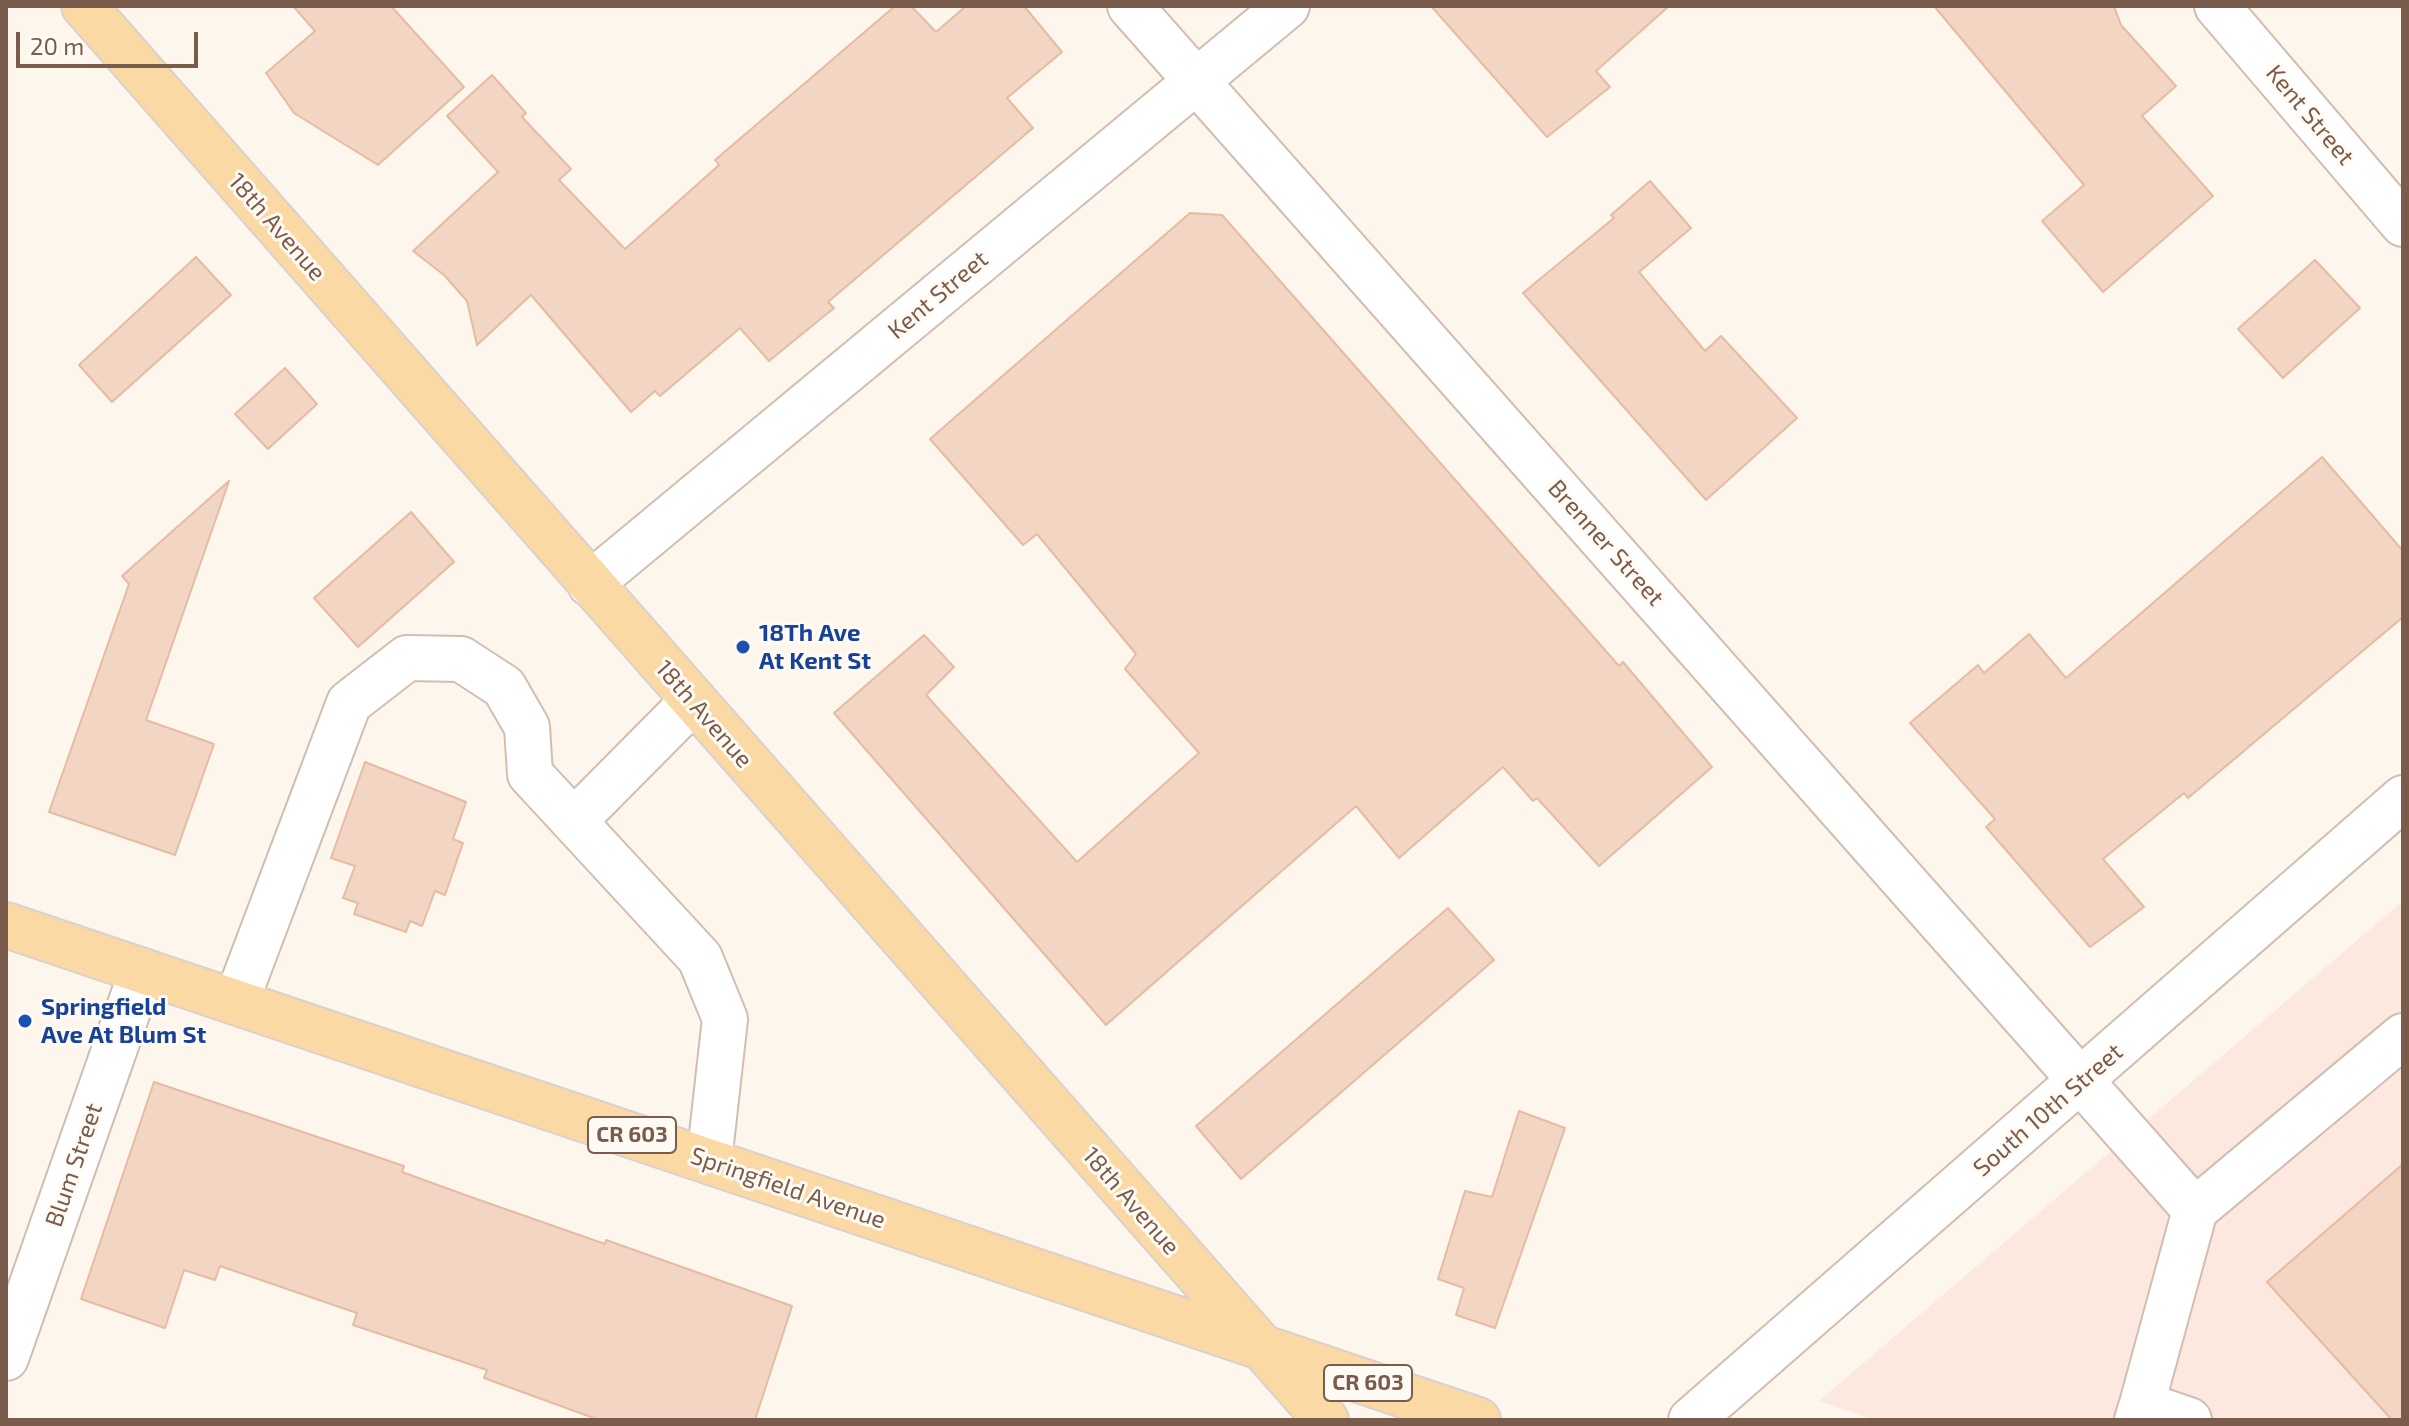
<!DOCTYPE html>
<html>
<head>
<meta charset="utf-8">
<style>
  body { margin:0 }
  #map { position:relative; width:2409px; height:1426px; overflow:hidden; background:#fdf6ec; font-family:"Exo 2",sans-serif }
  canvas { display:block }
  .frame { position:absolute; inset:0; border:8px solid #7a5c4d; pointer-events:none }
  .scale { position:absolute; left:16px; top:32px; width:182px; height:36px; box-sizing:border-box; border:4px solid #7a5c4d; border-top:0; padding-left:10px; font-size:24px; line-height:28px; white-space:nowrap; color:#7a5c4d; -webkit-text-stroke:6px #fffaf3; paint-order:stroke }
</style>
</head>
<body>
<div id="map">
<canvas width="2409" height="1426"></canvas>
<div class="frame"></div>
<div class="scale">20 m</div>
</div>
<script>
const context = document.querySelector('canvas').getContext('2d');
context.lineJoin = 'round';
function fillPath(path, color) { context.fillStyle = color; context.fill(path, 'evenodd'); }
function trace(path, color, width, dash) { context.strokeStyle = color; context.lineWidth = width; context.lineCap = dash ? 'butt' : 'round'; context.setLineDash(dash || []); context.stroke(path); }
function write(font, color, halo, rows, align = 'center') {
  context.font = font + ' "Exo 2",sans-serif'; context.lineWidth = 6; context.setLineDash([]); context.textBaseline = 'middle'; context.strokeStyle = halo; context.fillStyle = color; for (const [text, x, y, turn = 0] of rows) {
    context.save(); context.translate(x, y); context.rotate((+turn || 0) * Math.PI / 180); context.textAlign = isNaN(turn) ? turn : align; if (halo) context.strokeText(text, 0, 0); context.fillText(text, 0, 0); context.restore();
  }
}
fillPath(new Path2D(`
  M 2403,901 L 2403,1420 L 1875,1420 L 1819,1401 Z`), '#fde8e0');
const building = new Path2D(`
  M 293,6 L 391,6 L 464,87 L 378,165 L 294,113 L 266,73 L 315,31 Z
  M 895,6 L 911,6 L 936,32 L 966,6 L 1024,6 L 1062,52 L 1007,98 L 1033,128 L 828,302 L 834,308 L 769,361 L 740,328 L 660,396 L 655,391 L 631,412 L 531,295 L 477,345 L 467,301 L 444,275 L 413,251 L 498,172 L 447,116 L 492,75 L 526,113 L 522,117 L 571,169 L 559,180 L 625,249 L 719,165 L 715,160 Z
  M 1431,6 L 1669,6 L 1596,71 L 1610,87 L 1547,137 Z
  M 1934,6 L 2114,6 L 2121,25 L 2176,86 L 2142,116 L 2213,196 L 2103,292 L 2042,221 L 2084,185 Z
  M 1650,181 L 1691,228 L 1639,272 L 1705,351 L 1721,336 L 1797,418 L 1706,500 L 1523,293 L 1614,218 L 1611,215 Z
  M 1190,213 L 1222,215 L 1619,666 L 1623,662 L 1712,767 L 1599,866 L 1537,798 L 1533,801 L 1503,767 L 1399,858 L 1356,806 L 1106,1025 L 834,713 L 924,635 L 954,667 L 926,695 L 1077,862 L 1199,753 L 1125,669 L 1136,654 L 1037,534 L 1023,545 L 930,439 Z
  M 196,257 L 231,295 L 112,402 L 79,365 Z
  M 2315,260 L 2360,308 L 2283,378 L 2238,329 Z
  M 285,368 L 317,404 L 268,449 L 235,414 Z
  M 2322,457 L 2403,551 L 2403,617 L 2188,798 L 2184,793 L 2103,859 L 2144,907 L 2090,947 L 1986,827 L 1995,819 L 1910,723 L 1978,665 L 1984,673 L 2029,634 L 2066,678 Z
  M 229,481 L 146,720 L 214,744 L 175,855 L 49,812 L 129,584 L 122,576 Z
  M 411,512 L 454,562 L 358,647 L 314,598 Z
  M 365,762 L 466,802 L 453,839 L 463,843 L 445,895 L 435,891 L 422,926 L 410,921 L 406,932 L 354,914 L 358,903 L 343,898 L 355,866 L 331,858 Z
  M 1448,908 L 1494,960 L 1241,1179 L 1196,1126 Z
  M 154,1082 L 404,1166 L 402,1172 L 468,1196 L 605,1244 L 606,1240 L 792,1306 L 755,1420 L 599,1420 L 484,1378 L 487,1370 L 353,1325 L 357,1313 L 220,1266 L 215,1280 L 184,1270 L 165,1328 L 81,1299 Z
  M 1519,1111 L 1565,1128 L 1495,1328 L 1456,1315 L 1464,1288 L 1438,1279 L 1465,1191 L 1492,1197 Z
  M 2403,1164 L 2403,1420 L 2392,1420 L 2267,1282 Z`);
fillPath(building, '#f3d5c3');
trace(building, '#e6bba3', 2);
const minor = new Path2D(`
  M 1130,6 L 2195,1210 L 2403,1036
  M 2217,6 L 2403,224
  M 590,584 L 1287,6
  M 574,821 L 693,701
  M 236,1002 L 349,703 L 407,658 L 461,659 L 504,687 L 527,727 L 530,774 L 700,958 L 725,1019 L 709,1161
  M 6,1358 L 142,971
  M 2142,1404 L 2195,1210
  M 1691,1420 L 2403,798
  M 2137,1420 L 2142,1404 L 2189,1420`);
const major = new Path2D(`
  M 84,6 L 1326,1420
  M 6,925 L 1478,1420`);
trace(minor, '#d1beb0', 48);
trace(major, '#dad1cd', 48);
trace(minor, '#fff', 44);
trace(major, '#fbd9a5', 44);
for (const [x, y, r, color] of [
  [743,647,8,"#1a4fb4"],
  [25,1021,8,"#1a4fb4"]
]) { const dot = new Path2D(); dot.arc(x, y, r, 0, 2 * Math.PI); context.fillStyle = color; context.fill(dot); trace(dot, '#fffaf3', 3); }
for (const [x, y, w] of [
  [632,1135,88],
  [1368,1383,88]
]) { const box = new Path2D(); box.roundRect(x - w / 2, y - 18, w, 36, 6); context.fillStyle = '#fffaf3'; context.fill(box); trace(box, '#7a5c4d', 2); }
write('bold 22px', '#7a5c4d', null, [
  ["CR 603",632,1135],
  ["CR 603",1368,1383]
]);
write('24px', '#7a5c4d', '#fffaf3', [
  ["Kent Street",2310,115,50],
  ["18th Avenue",277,227,49],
  ["Kent Street",938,295,-40],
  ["Brenner Street",1606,543,48],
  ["18th Avenue",704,714,49],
  ["South 10th Street",2048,1110,-41],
  ["Blum Street",74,1165,-71],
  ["Springfield Avenue",788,1188,19],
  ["18th Avenue",1131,1201,49]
]);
write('bold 24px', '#164399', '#fffaf3', [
  ["18Th Ave",759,633],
  ["At Kent St",759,661],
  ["Springfield",41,1007],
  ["Ave At Blum St",41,1035]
], 'left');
</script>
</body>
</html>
